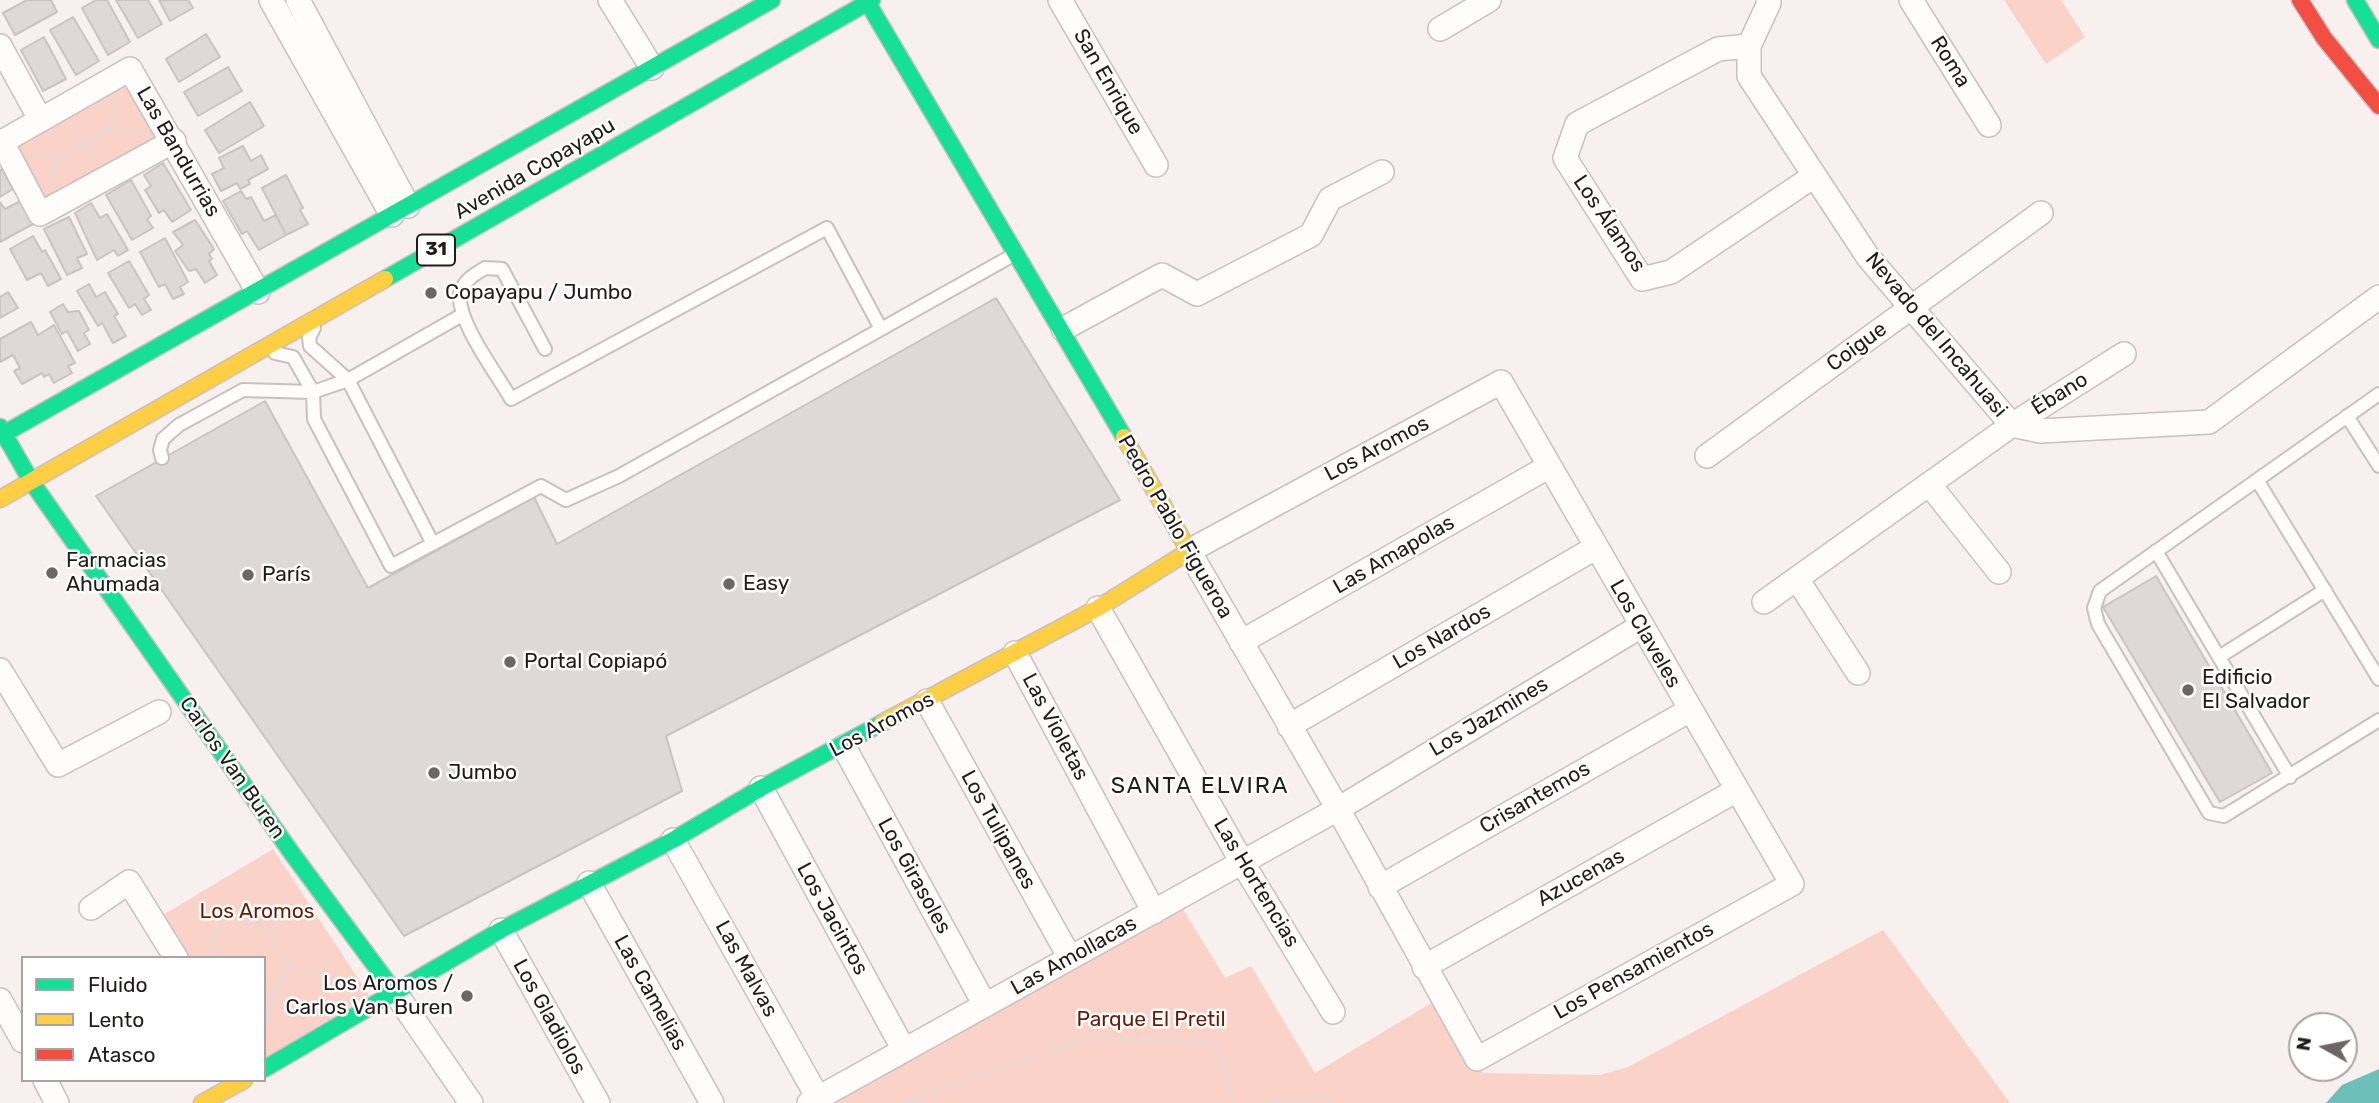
<!DOCTYPE html>
<html>
<head>
<meta charset="utf-8">
<style>
  body { margin:0 }
  #map { position:relative; width:2379px; height:1103px; overflow:hidden; background:#f8f0ee; font-family:Rubik,sans-serif }
  canvas { display:block }
  .legend { position:absolute; left:21px; top:956px; width:245px; height:126px; box-sizing:border-box; background:#fff; border:2px solid #a6a4a4; margin:0; padding:9px 12px; list-style:none; font-size:21px; color:#201c1b }
  .legend li { display:flex; align-items:center; gap:14px; height:35px }
  .legend b { width:35px; border:2px solid #a6a4a4 }
  .north { position:absolute; left:2288px; top:1012px; width:70px; height:70px; box-sizing:border-box; background:#fff; border:2px solid #a6a4a4; border-radius:50%; rotate:279deg; font-size:19px; font-weight:700; line-height:28px; text-align:center; color:#201c1b }
  .north::after { content:''; display:block; margin:auto; width:24px; height:32px; background:#6c6665; clip-path:polygon(50% 0,100% 100%,50% 72%,0 100%) }
</style>
</head>
<body>
<div id="map">
<canvas width="2379" height="1103"></canvas>
<ul class="legend">
<li><b style="height:9px;background:#16e098"></b>Fluido</li>
<li><b style="height:9px;background:#ffcf43"></b>Lento</li>
<li><b style="height:9px;background:#f24e42"></b>Atasco</li>
</ul>
<div class="north">N</div>
</div>
<script>
const context = document.querySelector('canvas').getContext('2d');
context.lineJoin = 'round';
function fillPath(path, color) { context.fillStyle = color; context.fill(path, 'evenodd'); }
function trace(path, color, width, dash) { context.strokeStyle = color; context.lineWidth = width; context.lineCap = dash ? 'butt' : 'round'; context.setLineDash(dash || []); context.stroke(path); }
function write(font, color, halo, rows, align = 'center') {
  context.font = font + ' Rubik,sans-serif'; context.lineWidth = 5; context.setLineDash([]); context.textBaseline = 'middle'; context.strokeStyle = halo; context.fillStyle = color; for (const [text, x, y, turn = 0] of rows) {
    context.save(); context.translate(x, y); context.rotate((+turn || 0) * Math.PI / 180); context.textAlign = isNaN(turn) ? turn : align; if (halo) context.strokeText(text, 0, 0); context.fillText(text, 0, 0); context.restore();
  }
}
fillPath(new Path2D(`
  M 2004,0 L 2061,0 L 2085,37 L 2046,64 Z
  M 124,80 L 157,139 L 43,204 L 10,146 Z
  M 273,849 L 369,995 L 264,1059 L 264,958 L 182,958 L 158,918 Z
  M 1181,906 L 1225,978 L 1251,966 L 1315,1073 L 1433,1002 L 1483,1073 L 1600,1075 L 1628,1067 L 1883,930 L 2010,1103 L 829,1103 Z`), '#fad2c7');
fillPath(new Path2D(`
  M 2379,1069 L 2379,1103 L 2326,1103 L 2342,1085 Z`), '#6dbfba');
const building = new Path2D(`
  M 27,0 L 51,0 L 57,12 L 15,35 L 3,13 Z
  M 96,0 L 107,0 L 130,42 L 108,55 L 82,8 Z
  M 116,0 L 148,0 L 162,24 L 138,38 Z
  M 159,0 L 188,0 L 193,8 L 170,21 Z
  M 73,17 L 99,61 L 76,75 L 50,30 Z
  M 206,34 L 220,57 L 179,82 L 166,59 Z
  M 44,37 L 66,79 L 43,91 L 21,50 Z
  M 228,67 L 242,91 L 198,116 L 184,92 Z
  M 250,102 L 264,126 L 219,153 L 205,130 Z
  M 243,146 L 251,161 L 261,155 L 268,169 L 248,180 L 250,184 L 240,189 L 237,183 L 221,191 L 212,174 L 224,168 L 219,158 Z
  M 163,163 L 191,210 L 172,222 L 164,210 L 159,213 L 145,190 L 151,186 L 144,175 Z
  M 2,169 L 13,189 L 0,197 L 0,171 Z
  M 286,175 L 303,208 L 300,210 L 308,224 L 286,235 L 262,188 Z
  M 131,180 L 151,216 L 147,219 L 153,228 L 132,240 L 106,195 Z
  M 241,191 L 246,199 L 251,197 L 264,221 L 276,215 L 286,235 L 259,250 L 247,231 L 242,234 L 223,201 Z
  M 21,201 L 33,224 L 0,242 L 0,202 L 5,209 Z
  M 91,203 L 100,218 L 107,214 L 128,250 L 118,256 L 114,250 L 97,260 L 75,213 Z
  M 69,217 L 87,254 L 77,258 L 82,268 L 67,275 L 44,229 Z
  M 195,220 L 214,249 L 209,254 L 212,259 L 209,261 L 217,275 L 205,283 L 196,269 L 189,271 L 175,251 L 183,245 L 173,232 Z
  M 33,236 L 42,252 L 45,250 L 61,279 L 48,286 L 41,273 L 27,280 L 10,249 Z
  M 165,238 L 188,282 L 180,287 L 184,294 L 173,299 L 165,284 L 159,287 L 140,252 Z
  M 129,261 L 149,295 L 144,299 L 151,310 L 142,315 L 135,304 L 129,308 L 108,273 Z
  M 89,284 L 96,297 L 105,292 L 118,314 L 114,316 L 126,336 L 113,343 L 102,323 L 98,326 L 77,291 Z
  M 8,292 L 18,308 L 0,318 L 0,297 Z
  M 996,298 L 1120,500 L 666,736 L 682,791 L 404,936 L 96,496 L 265,401 L 368,588 L 534,497 L 557,544 Z
  M 63,304 L 68,312 L 79,311 L 89,330 L 84,333 L 90,344 L 78,351 L 67,331 L 62,334 L 50,312 Z
  M 31,322 L 38,335 L 54,325 L 75,363 L 68,366 L 72,373 L 54,383 L 49,374 L 44,377 L 42,373 L 22,384 L 14,371 L 20,368 L 13,355 L 0,362 L 0,339 Z
  M 2156,576 L 2272,773 L 2220,802 L 2103,607 Z`);
fillPath(building, '#ded8d6');
trace(building, '#c9c3c1', 2);
const lane = new Path2D(`
  M 314,328 L 309,338 L 310,346 L 348,380 L 433,544
  M 545,349 L 502,269 L 485,268 C 475,274 466,279 461,290 C 452,316 498,375 511,399 L 827,228 L 881,329
  M 275,353 L 293,357 L 313,392 L 348,380 L 462,315
  M 2379,394 L 2100,591 L 2094,608 L 2098,624 L 2209,813 L 2224,816 L 2379,720
  M 2347,416 L 2379,466
  M 162,458 L 160,450 L 163,439 L 179,425 L 243,390 L 313,392 L 314,419 L 391,566 L 541,486 L 566,500 L 619,476 L 1015,254
  M 2257,480 L 2379,679
  M 2156,551 L 2290,777
  M 2219,657 L 2325,590`);
const street = new Path2D(`
  M 271,0 L 392,215
  M 298,0 L 408,206
  M 610,0 L 652,68
  M 1060,0 L 1156,165
  M 1768,0 L 1769,3 L 1749,46 L 1749,76 L 1868,257 L 2012,425 L 2040,431 L 2209,422 L 2379,297
  M 1911,0 L 1989,125
  M 1440,29 L 1489,0
  M 0,46 L 40,119
  M 1749,46 L 1718,49 L 1577,124 L 1565,158 L 1642,279 L 1671,272 L 1814,176
  M 2,142 L 40,214 L 174,141
  M 0,143 L 130,69 L 258,292
  M 1063,329 L 1162,275 L 1197,294 L 1311,235 L 1330,199 L 1382,172
  M 1501,382 L 1792,884 L 1477,1059 L 1338,809 L 1189,551 Z
  M 1707,456 L 2041,213
  M 1929,484 L 1999,572
  M 1797,579 L 1858,673
  M 1764,602 L 2012,425 L 2124,354
  M 1098,608 L 1242,862 L 1333,1012
  M 1241,642 L 1548,467
  M 1015,653 L 1154,912
  M 0,670 L 58,765 L 159,712
  M 927,701 L 1070,958
  M 1289,726 L 1595,548
  M 844,747 L 985,1005
  M 761,788 L 904,1050
  M 673,840 L 818,1098
  M 589,883 L 712,1103
  M 1380,887 L 1690,710
  M 91,908 L 129,882 L 176,958
  M 501,930 L 598,1103
  M 1424,967 L 1737,790
  M 394,991 L 471,1103
  M 0,1000 L 23,1041
  M 45,1080 L 57,1103
  M 809,1103 L 1338,809 L 1641,626`);
const fast = new Path2D(`
  M 866,0 L 1124,437
  M 2355,0 L 2379,40
  M 385,279 L 872,0
  M 0,427 L 31,481 L 291,852 L 394,991
  M 0,436 L 772,0
  M 264,1069 L 501,930 L 673,840 L 761,788 L 882,723`);
const slow = new Path2D(`
  M 0,499 L 385,279
  M 882,723 L 1098,608 L 1189,551 L 1124,437
  M 202,1103 L 244,1080`);
const jam = new Path2D(`
  M 2300,0 L 2324,38 L 2379,106`);
trace(lane, '#c7c1c0', 16);
trace(street, '#c7c1c0', 26);
trace(fast, '#c7c1c0', 19);
trace(slow, '#c7c1c0', 19);
trace(jam, '#c7c1c0', 19);
trace(new Path2D(`
  M 73,127 L 93,159
  M 108,129 L 141,135
  M 33,153 L 59,159 L 108,129 L 118,100
  M 51,183 L 59,159
  M 269,930 L 290,895
  M 219,958 L 211,940 L 227,916 L 269,930 L 287,963
  M 264,992 L 275,996
  M 264,1026 L 287,963 L 352,987
  M 903,1103 L 1090,1037 L 1215,1043 L 1233,1103
  M 1262,1103 L 1325,1096 L 1330,1103`), '#dedcdc', 3.5, [3.5, 3.5]);
trace(lane, '#fefdfc', 12);
trace(street, '#fefdfc', 23);
trace(fast, '#16e098', 16);
trace(slow, '#ffcf43', 16);
trace(jam, '#f24e42', 16);
for (const [x, y, r, color] of [
  [431,293,7,"#6c6665"],
  [52,573,7,"#6c6665"],
  [248,575,7,"#6c6665"],
  [729,584,7,"#6c6665"],
  [510,662,7,"#6c6665"],
  [2188,690,7,"#6c6665"],
  [434,773,7,"#6c6665"],
  [467,996,7,"#6c6665"]
]) { const dot = new Path2D(); dot.arc(x, y, r, 0, 2 * Math.PI); context.fillStyle = color; context.fill(dot); trace(dot, '#fff', 2.5); }
for (const [x, y, w] of [
  [436,250,38]
]) { const box = new Path2D(); box.roundRect(x - w / 2, y - 15.5, w, 31, 5); context.fillStyle = '#fff'; context.fill(box); trace(box, '#201c1b', 2); }
write('bold 19px', '#201c1b', null, [
  ["31",436,250]
]);
write('21px', '#201c1b', '#fff', [
  ["Roma",1950,62,58],
  ["San Enrique",1108,82,60],
  ["Las Bandurrias",178,152,60],
  ["Avenida Copayapu",535,169,-30],
  ["Los Álamos",1609,224,56],
  ["Nevado del Incahuasi",1936,335,50],
  ["Coigue",1857,347,-36],
  ["Ébano",2060,394,-32],
  ["Los Aromos",1377,449,-28],
  ["Pedro Pablo Figueroa",1175,527,60],
  ["Las Amapolas",1394,555,-30],
  ["Los Claveles",1645,634,60],
  ["Los Nardos",1442,637,-30],
  ["Los Jazmines",1489,717,-31],
  ["Los Aromos",882,725,-28],
  ["Las Violetas",1055,727,62],
  ["Carlos Van Buren",232,768,55],
  ["Crisantemos",1535,798,-30],
  ["Los Tulipanes",998,830,61],
  ["Los Girasoles",914,876,61],
  ["Azucenas",1581,878,-29],
  ["Las Hortencias",1256,883,59],
  ["Los Jacintos",832,919,61],
  ["Las Amollacas",1074,956,-29],
  ["Las Malvas",746,969,61],
  ["Los Pensamientos",1634,971,-29],
  ["Las Camelias",650,993,61],
  ["Los Gladiolos",549,1017,61]
]);
write('21px', '#201c1b', '#fff', [
  ["Copayapu / Jumbo",445,293],
  ["Farmacias",66,561],
  ["Ahumada",66,585],
  ["París",262,575],
  ["Easy",743,584],
  ["Portal Copiapó",524,662],
  ["Edificio",2202,678],
  ["El Salvador",2202,702],
  ["Jumbo",448,773],
  ["Los Aromos /",453,984,"right"],
  ["Carlos Van Buren",453,1008,"right"]
], 'left');
write('21px', '#631c06', '#fff', [
  ["Los Aromos",257,912],
  ["Parque El Pretil",1151,1020]
]);
context.letterSpacing = '2px';
write('23px', '#201c1b', '#fff', [
  ["SANTA ELVIRA",1200,786]
]);
context.letterSpacing = '0px';
</script>
</body>
</html>
